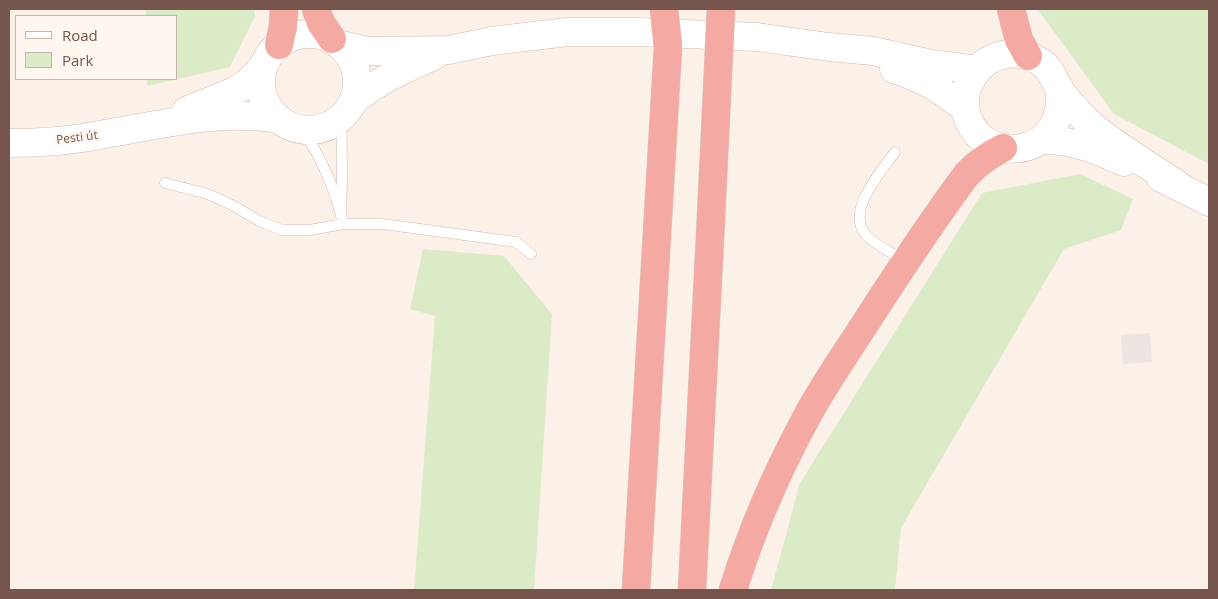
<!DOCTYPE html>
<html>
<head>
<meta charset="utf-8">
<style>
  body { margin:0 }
  #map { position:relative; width:1218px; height:599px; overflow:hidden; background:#fcf1e9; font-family:"Open Sans",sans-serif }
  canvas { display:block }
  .frame { position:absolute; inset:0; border:10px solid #76554d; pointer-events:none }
  .legend { position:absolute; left:15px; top:15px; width:162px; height:65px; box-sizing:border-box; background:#fff6ef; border:1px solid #c8b6ae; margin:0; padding:6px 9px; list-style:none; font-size:15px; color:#76554d }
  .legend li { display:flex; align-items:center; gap:10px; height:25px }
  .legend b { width:25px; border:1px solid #c8b6ae }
</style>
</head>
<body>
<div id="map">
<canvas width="1218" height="599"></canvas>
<div class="frame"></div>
<ul class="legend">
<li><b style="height:6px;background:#fff"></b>Road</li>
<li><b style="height:14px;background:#dbeac7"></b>Park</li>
</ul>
</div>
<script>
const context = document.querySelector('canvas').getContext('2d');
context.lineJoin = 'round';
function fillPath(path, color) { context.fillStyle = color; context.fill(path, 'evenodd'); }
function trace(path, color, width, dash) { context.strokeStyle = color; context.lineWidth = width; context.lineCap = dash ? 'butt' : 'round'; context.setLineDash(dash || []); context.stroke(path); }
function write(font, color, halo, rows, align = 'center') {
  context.font = font + ' "Open Sans",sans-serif'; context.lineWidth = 4.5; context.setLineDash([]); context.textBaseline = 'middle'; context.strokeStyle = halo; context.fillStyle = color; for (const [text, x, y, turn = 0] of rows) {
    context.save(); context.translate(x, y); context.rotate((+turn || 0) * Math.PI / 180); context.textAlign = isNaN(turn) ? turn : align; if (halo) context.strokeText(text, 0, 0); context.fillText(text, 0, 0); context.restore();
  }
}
fillPath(new Path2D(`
  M 1150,333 L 1152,362 L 1123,364 L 1121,335 Z`), '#ede5e2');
fillPath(new Path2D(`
  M 146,9 L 254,9 L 255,16 L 230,67 L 147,86 L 147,79 L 176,79 L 176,16 L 146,16 Z
  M 1039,9 L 1209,9 L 1209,164 L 1114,114 L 1039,11 Z
  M 1080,174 L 1133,199 L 1121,230 L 1064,249 L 901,528 L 895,590 L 771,590 L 800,483 L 982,193 Z
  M 423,249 L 504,256 L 552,314 L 534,590 L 414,590 L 435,316 L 410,309 Z`), '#dbeac7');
const lane = new Path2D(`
  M 303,130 C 321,158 336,191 343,224
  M 895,152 C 881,172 845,211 866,235 C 876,246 893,253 905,261
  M 165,183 L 208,194 L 234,206 L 259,221 L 282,230 L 310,230 L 343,224 L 383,224 L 516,242 L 531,254
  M 341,211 C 343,180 341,149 342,118`);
const secondary = new Path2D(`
  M261 82a48 48 0 1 1 96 0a48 48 0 1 1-96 0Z
  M 341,45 L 368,51 L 449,50 L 492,41 L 567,32 L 640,32 L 757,37 L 829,47 L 873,51 L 931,64 L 977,70
  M 894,69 C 923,79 942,89 966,110
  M 1060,90 C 1066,166 968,166 965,103 C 965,94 967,85 972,78 C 980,64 992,56 1008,54 C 1020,52 1031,56 1041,62 C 1051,69 1054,80 1060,90 C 1067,102 1080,114 1090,124 C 1115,146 1150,166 1178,185
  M 353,101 C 381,79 402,70 434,56
  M 186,111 L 235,91 L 247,83 L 264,66
  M 1041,140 C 1075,140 1094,149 1124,162
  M 9,143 C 39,143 70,141 100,135 C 159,125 219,109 279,119
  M 1161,178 L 1209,202`);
const highway = new Path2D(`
  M 316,9 L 321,23 L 332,39
  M 1011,9 L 1019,40 L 1028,56
  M 279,45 L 283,27 L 284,9
  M 636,590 L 668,47
  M 692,590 L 711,218
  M 733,590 C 751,532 775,476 804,422 C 823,385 848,351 870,316 C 901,268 933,220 967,174 C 978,163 988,155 1003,148`);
trace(lane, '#d0bab1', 11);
trace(secondary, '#d3b9af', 29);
trace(highway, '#d9cfcd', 29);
trace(lane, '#fff', 10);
trace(secondary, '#fff', 28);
trace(highway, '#f4aaa2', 28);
const highwayBridge = new Path2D(`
  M 664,9 L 668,47
  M 711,218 L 721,9`);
trace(highwayBridge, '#d9cfcd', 29, []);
trace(highwayBridge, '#f4aaa2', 28);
write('12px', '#76554d', '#fff6ef', [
  ["Pesti út",77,138,-7]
]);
</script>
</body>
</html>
